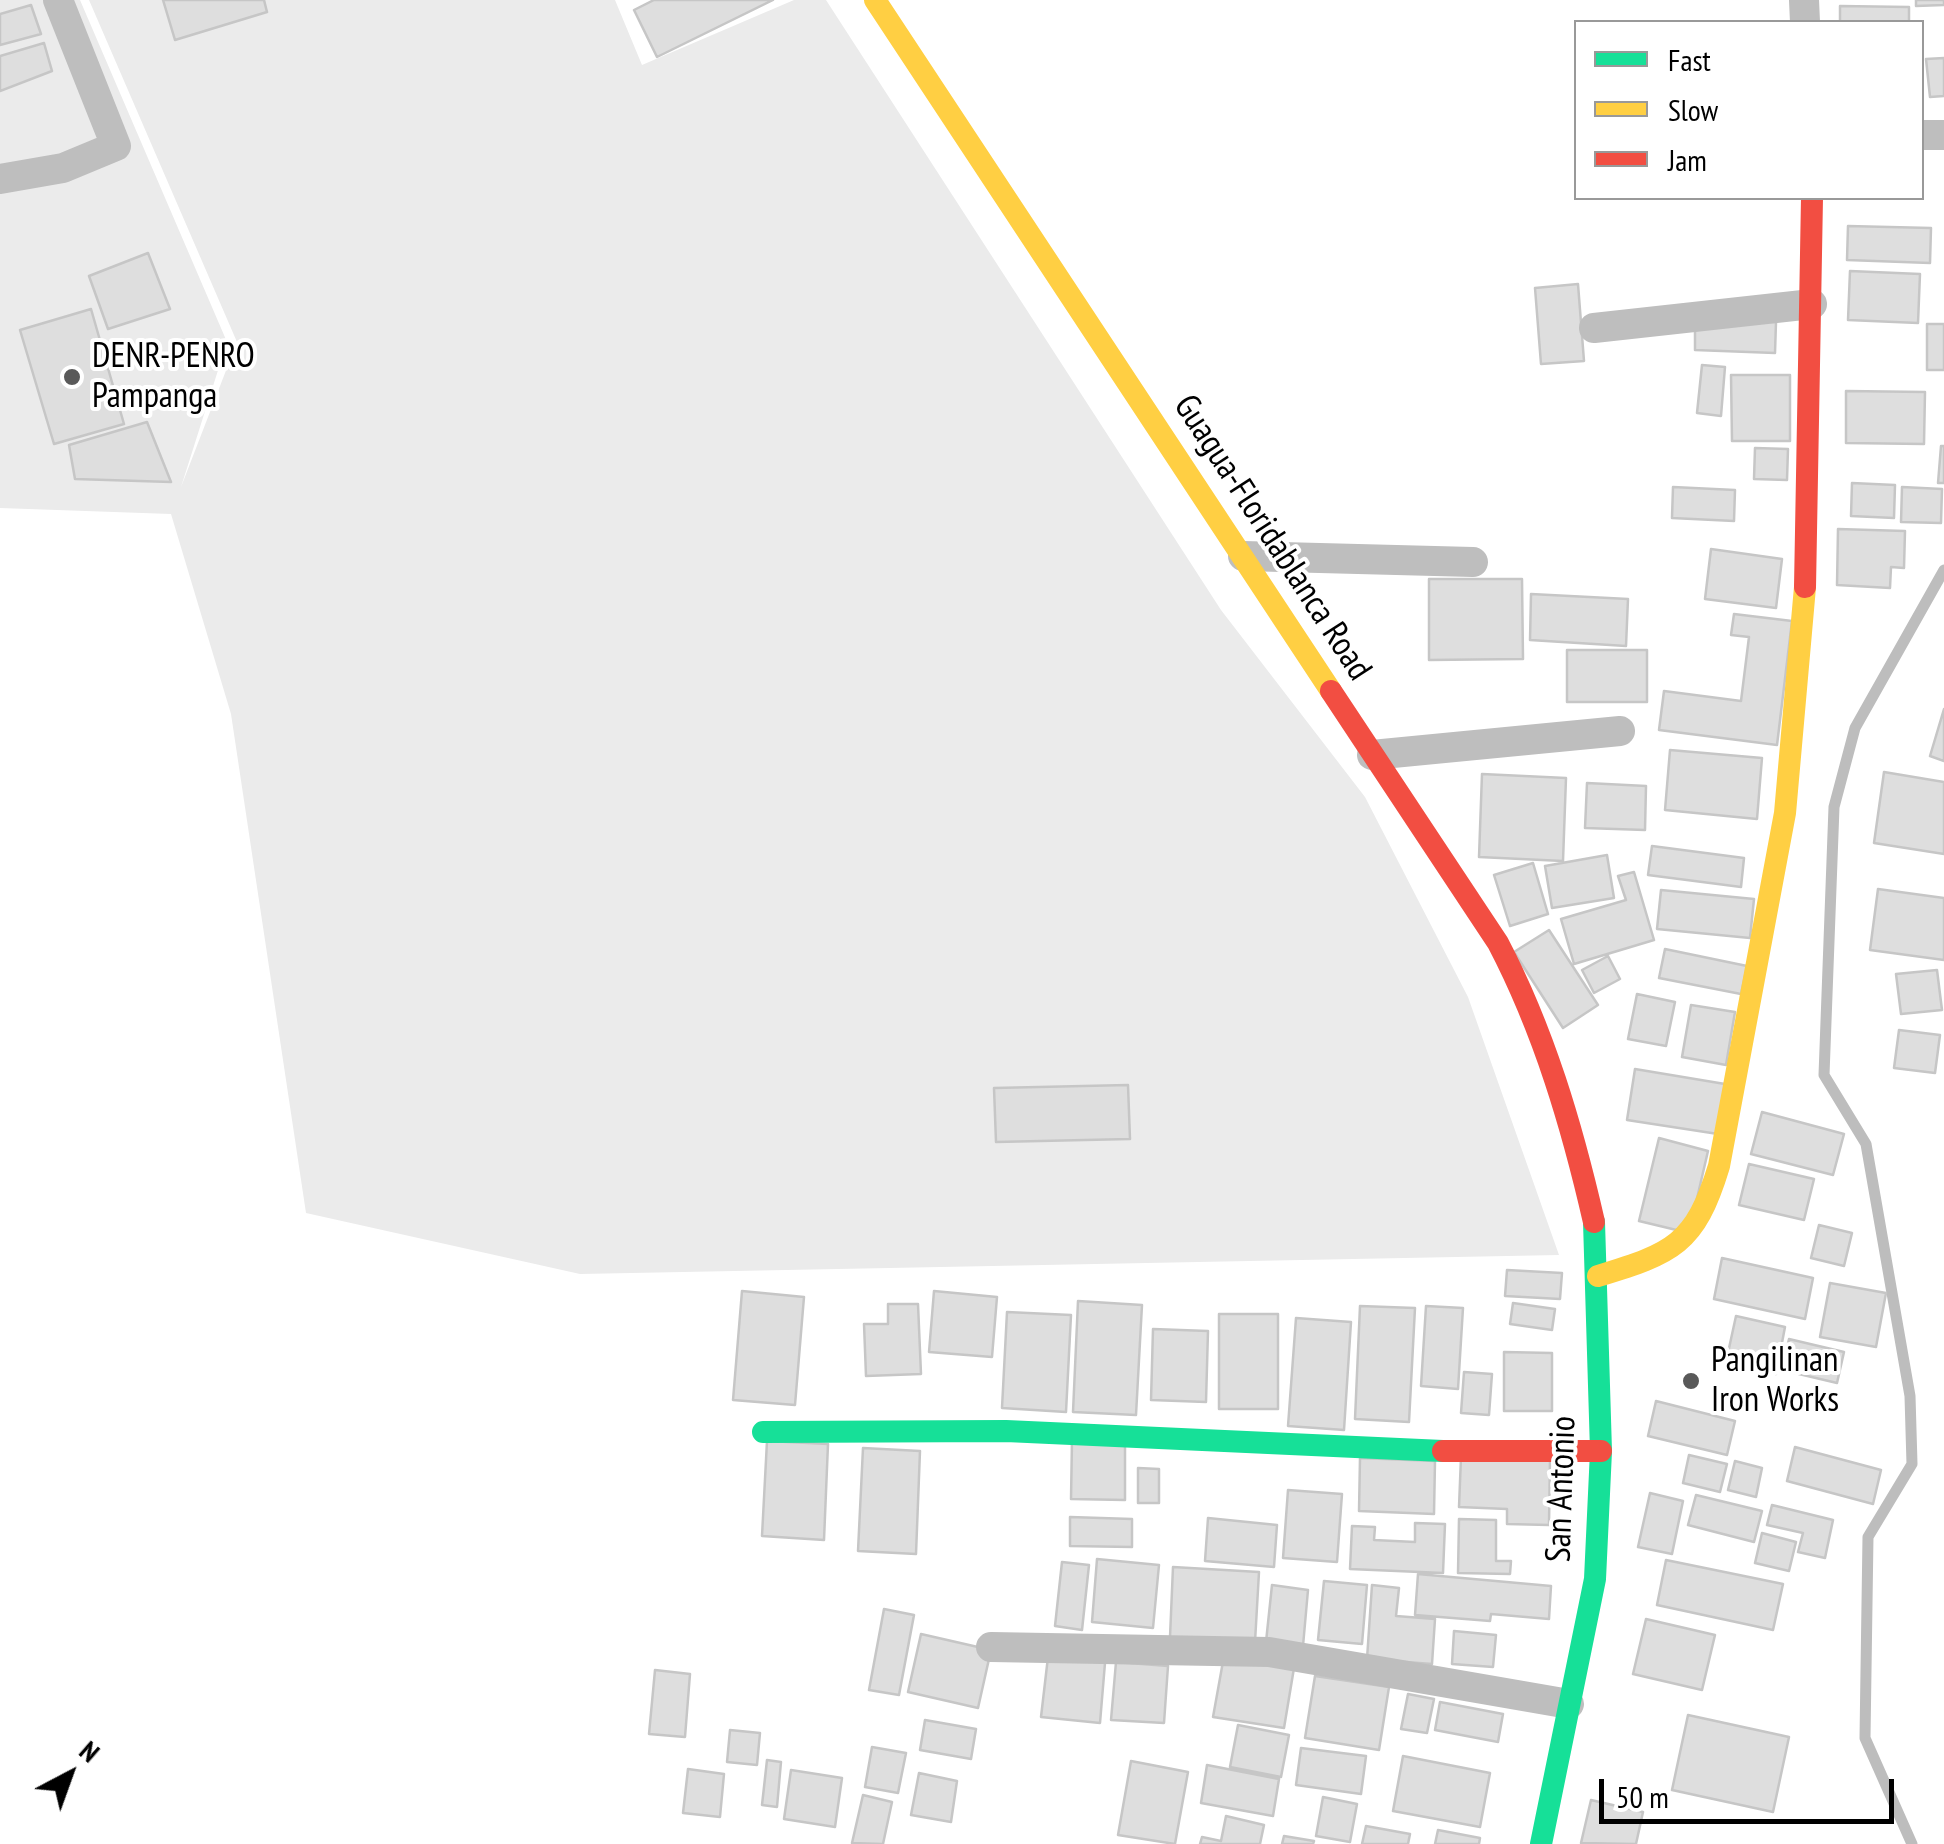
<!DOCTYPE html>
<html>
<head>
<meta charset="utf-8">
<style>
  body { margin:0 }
  #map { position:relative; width:1944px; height:1844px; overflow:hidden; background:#fff; font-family:"PT Sans Narrow",sans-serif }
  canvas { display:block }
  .legend { position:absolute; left:1574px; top:20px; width:350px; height:180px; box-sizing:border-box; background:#fff; border:2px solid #999; margin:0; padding:12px 18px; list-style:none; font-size:30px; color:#000 }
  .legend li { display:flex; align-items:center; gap:20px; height:50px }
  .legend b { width:50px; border:2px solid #999 }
  .north { position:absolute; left:20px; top:1724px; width:100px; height:100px; -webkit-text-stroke:8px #fff; paint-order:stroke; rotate:41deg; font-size:28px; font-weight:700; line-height:40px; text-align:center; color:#000 }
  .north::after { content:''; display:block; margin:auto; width:35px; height:45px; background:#000; clip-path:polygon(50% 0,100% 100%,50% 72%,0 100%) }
  .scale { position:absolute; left:1599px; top:1779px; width:295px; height:45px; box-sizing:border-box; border:5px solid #000; border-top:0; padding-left:12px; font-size:30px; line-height:35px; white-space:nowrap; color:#000; -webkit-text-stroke:8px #fff; paint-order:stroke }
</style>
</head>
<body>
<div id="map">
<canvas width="1944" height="1844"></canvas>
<ul class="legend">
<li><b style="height:12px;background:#16e098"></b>Fast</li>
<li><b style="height:12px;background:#ffcf43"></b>Slow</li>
<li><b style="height:12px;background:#f24e42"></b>Jam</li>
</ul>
<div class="north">N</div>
<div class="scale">50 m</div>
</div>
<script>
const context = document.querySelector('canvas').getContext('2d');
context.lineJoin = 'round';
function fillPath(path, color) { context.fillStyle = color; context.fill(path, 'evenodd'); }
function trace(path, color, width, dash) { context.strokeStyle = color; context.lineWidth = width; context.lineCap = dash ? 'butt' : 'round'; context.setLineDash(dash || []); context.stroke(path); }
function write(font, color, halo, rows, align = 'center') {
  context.font = font + ' "PT Sans Narrow",sans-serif'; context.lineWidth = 8; context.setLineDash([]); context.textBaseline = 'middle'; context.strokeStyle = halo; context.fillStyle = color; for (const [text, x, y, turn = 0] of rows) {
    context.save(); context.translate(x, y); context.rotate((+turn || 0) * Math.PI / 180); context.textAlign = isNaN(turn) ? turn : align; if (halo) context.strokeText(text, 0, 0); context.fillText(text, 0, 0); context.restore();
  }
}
fillPath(new Path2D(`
  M 0,0 L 80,0 L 227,342 L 181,487 L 237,342 L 89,0 L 615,0 L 642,65 L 794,0 L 826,0 L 1221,610 L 1365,797 L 1468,997 L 1559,1255 L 580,1274 L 306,1213 L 231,714 L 171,514 L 0,508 Z`), '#ebebeb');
trace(new Path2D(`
  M 1912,1844 L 1865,1738 L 1868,1537 L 1912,1464 L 1910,1396 L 1866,1144 L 1824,1075 L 1834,807 L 1855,728 L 1944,570`), '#bdbdbd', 11);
const building = new Path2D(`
  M 163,0 L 264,0 L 267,12 L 175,40 Z
  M 654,0 L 773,0 L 657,57 L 634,10 Z
  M 1916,0 L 1944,0 L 1944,5 L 1916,6 Z
  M 31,5 L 41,34 L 0,45 L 0,14 Z
  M 1840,6 L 1909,7 L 1909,22 L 1840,22 Z
  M 44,43 L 52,71 L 0,91 L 0,56 Z
  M 1944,58 L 1944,96 L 1930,97 L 1926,59 Z
  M 1848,226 L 1931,228 L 1930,263 L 1847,260 Z
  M 148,253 L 170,309 L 108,329 L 89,276 Z
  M 1850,271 L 1920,274 L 1918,323 L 1848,320 Z
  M 1578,284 L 1584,361 L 1541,364 L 1535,288 Z
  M 91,309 L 124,424 L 54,444 L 20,330 Z
  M 1695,319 L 1776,322 L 1775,353 L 1695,350 Z
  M 1927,324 L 1944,324 L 1944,370 L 1927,370 Z
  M 1702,365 L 1725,367 L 1721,416 L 1697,413 Z
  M 1731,375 L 1790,375 L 1790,441 L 1732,441 Z
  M 1846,391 L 1925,392 L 1924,444 L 1846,443 Z
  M 147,422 L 171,482 L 75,479 L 69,445 Z
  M 1941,446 L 1944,446 L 1944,483 L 1938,483 Z
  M 1755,448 L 1788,449 L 1787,480 L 1754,479 Z
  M 1852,483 L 1895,485 L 1894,518 L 1851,516 Z
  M 1673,487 L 1735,490 L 1734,521 L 1672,518 Z
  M 1902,487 L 1942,489 L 1941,523 L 1901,522 Z
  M 1838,529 L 1905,531 L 1904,568 L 1891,567 L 1890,588 L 1837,585 Z
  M 1711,549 L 1782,559 L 1776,608 L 1705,599 Z
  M 1429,579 L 1522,579 L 1523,659 L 1429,660 Z
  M 1531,594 L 1628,599 L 1626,646 L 1530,640 Z
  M 1734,614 L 1792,621 L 1777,745 L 1659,730 L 1664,691 L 1741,701 L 1749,637 L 1731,635 Z
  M 1567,650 L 1647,650 L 1647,702 L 1567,702 Z
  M 1944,709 L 1944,761 L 1930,756 Z
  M 1670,750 L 1762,758 L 1757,819 L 1665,810 Z
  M 1884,772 L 1944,782 L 1944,854 L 1874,843 Z
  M 1482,774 L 1566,778 L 1563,861 L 1479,857 Z
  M 1587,783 L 1646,786 L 1645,830 L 1585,828 Z
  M 1652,846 L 1744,858 L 1741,887 L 1648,875 Z
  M 1607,855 L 1614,898 L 1552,908 L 1545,866 Z
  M 1533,863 L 1548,914 L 1510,926 L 1494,875 Z
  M 1634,872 L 1654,940 L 1574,964 L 1561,919 L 1626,900 L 1618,876 Z
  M 1878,889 L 1944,898 L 1944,960 L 1870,950 Z
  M 1661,890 L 1754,899 L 1750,938 L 1657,929 Z
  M 1549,930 L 1598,1005 L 1563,1028 L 1514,952 Z
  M 1665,949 L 1747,966 L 1741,994 L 1659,978 Z
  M 1608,956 L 1620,979 L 1594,993 L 1582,970 Z
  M 1937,970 L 1942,1010 L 1901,1014 L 1896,974 Z
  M 1637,994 L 1675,1002 L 1666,1046 L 1628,1039 Z
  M 1691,1005 L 1735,1012 L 1726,1065 L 1682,1057 Z
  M 1899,1030 L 1940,1035 L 1935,1073 L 1894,1068 Z
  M 1635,1069 L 1725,1084 L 1718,1134 L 1627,1120 Z
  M 1128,1085 L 1130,1139 L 996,1142 L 994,1088 Z
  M 1762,1112 L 1844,1134 L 1833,1175 L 1751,1154 Z
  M 1659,1138 L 1708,1151 L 1689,1233 L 1639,1221 Z
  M 1749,1164 L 1814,1179 L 1804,1220 L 1739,1205 Z
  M 1819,1225 L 1852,1233 L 1844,1266 L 1811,1258 Z
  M 1722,1258 L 1813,1278 L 1805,1319 L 1714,1299 Z
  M 1507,1270 L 1562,1273 L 1560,1299 L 1505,1296 Z
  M 1830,1283 L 1886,1293 L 1876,1347 L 1820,1337 Z
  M 742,1291 L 804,1297 L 795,1405 L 733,1400 Z
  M 934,1291 L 997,1297 L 992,1357 L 929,1352 Z
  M 1078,1301 L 1142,1305 L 1136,1415 L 1073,1412 Z
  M 1513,1303 L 1555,1309 L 1552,1330 L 1510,1324 Z
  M 888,1304 L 918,1304 L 921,1374 L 866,1376 L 864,1324 L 888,1324 Z
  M 1360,1306 L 1415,1308 L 1409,1422 L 1355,1419 Z
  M 1426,1306 L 1463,1308 L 1458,1389 L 1421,1386 Z
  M 1007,1312 L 1071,1315 L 1066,1412 L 1002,1408 Z
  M 1219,1314 L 1278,1314 L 1278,1409 L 1219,1409 Z
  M 1736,1316 L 1785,1327 L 1776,1374 L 1726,1362 Z
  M 1296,1318 L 1351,1322 L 1344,1430 L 1288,1426 Z
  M 1153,1329 L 1208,1331 L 1206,1402 L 1151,1400 Z
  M 1789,1339 L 1844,1352 L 1837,1383 L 1782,1370 Z
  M 1504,1352 L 1552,1353 L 1552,1411 L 1504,1411 Z
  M 1464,1372 L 1492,1374 L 1489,1415 L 1461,1413 Z
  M 1656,1401 L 1735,1421 L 1727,1455 L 1648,1436 Z
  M 1072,1440 L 1125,1441 L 1125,1500 L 1071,1499 Z
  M 767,1441 L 828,1444 L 824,1540 L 762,1536 Z
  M 1795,1447 L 1881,1470 L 1873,1504 L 1787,1481 Z
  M 863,1448 L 920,1451 L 916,1554 L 858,1551 Z
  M 1689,1455 L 1727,1464 L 1720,1492 L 1683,1483 Z
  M 1461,1457 L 1550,1460 L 1549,1525 L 1507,1524 L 1507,1509 L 1459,1507 Z
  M 1360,1458 L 1435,1461 L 1434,1514 L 1359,1511 Z
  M 1735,1461 L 1762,1468 L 1756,1497 L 1728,1490 Z
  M 1138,1468 L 1159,1469 L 1159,1503 L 1138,1503 Z
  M 1288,1490 L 1342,1494 L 1337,1562 L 1283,1558 Z
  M 1650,1493 L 1683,1501 L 1672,1554 L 1638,1547 Z
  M 1696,1495 L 1762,1511 L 1754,1542 L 1688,1525 Z
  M 1772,1505 L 1833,1520 L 1825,1558 L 1798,1552 L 1803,1533 L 1767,1525 Z
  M 1070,1517 L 1132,1519 L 1132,1547 L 1070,1546 Z
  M 1208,1518 L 1277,1525 L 1274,1567 L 1205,1561 Z
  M 1459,1519 L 1496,1520 L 1496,1561 L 1511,1561 L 1510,1574 L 1458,1573 Z
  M 1415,1523 L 1445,1524 L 1443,1573 L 1350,1569 L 1352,1526 L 1375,1527 L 1374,1540 L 1415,1542 Z
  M 1762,1533 L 1796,1542 L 1789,1571 L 1755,1563 Z
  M 1097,1559 L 1159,1565 L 1153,1628 L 1092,1622 Z
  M 1666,1560 L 1783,1584 L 1773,1630 L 1657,1605 Z
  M 1062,1562 L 1089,1565 L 1082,1630 L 1055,1626 Z
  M 1173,1567 L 1259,1572 L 1255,1642 L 1170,1637 Z
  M 1418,1574 L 1551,1586 L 1549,1619 L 1491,1614 L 1490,1621 L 1415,1615 Z
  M 1324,1581 L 1367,1585 L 1362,1644 L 1318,1640 Z
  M 1272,1585 L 1308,1590 L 1303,1646 L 1266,1642 Z
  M 1372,1585 L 1399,1588 L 1396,1616 L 1435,1619 L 1432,1664 L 1367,1659 Z
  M 884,1609 L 914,1615 L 899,1695 L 869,1690 Z
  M 1646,1619 L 1715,1635 L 1702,1690 L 1633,1674 Z
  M 1454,1631 L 1496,1635 L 1493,1667 L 1452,1664 Z
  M 921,1634 L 991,1650 L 978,1708 L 908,1692 Z
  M 1224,1656 L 1294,1668 L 1284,1728 L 1213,1717 Z
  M 1048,1657 L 1105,1663 L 1100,1723 L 1041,1717 Z
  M 1116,1662 L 1168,1666 L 1164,1723 L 1111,1720 Z
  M 655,1670 L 690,1674 L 685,1737 L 649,1734 Z
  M 1315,1676 L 1389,1687 L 1379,1750 L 1305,1738 Z
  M 1408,1694 L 1434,1699 L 1427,1733 L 1401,1729 Z
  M 1440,1702 L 1503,1714 L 1498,1742 L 1435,1730 Z
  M 1688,1715 L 1789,1737 L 1773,1812 L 1672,1790 Z
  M 925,1720 L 976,1729 L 971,1759 L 920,1750 Z
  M 1238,1725 L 1289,1735 L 1281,1777 L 1230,1767 Z
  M 730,1730 L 760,1733 L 757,1765 L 727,1762 Z
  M 872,1747 L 906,1753 L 898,1793 L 865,1787 Z
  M 1301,1748 L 1366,1756 L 1361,1794 L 1296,1785 Z
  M 1403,1756 L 1490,1773 L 1480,1827 L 1393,1811 Z
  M 767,1760 L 781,1762 L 777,1807 L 762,1805 Z
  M 1131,1761 L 1188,1772 L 1175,1844 L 1118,1835 Z
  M 1207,1765 L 1279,1779 L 1273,1816 L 1201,1803 Z
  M 688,1769 L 724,1774 L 720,1817 L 683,1813 Z
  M 791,1770 L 842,1778 L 835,1827 L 784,1819 Z
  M 919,1773 L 957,1781 L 951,1822 L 911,1815 Z
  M 863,1795 L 892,1802 L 883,1844 L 852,1843 Z
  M 1323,1797 L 1357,1804 L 1350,1842 L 1316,1836 Z
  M 1591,1800 L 1643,1812 L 1636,1844 L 1581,1843 Z
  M 1226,1816 L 1264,1825 L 1260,1844 L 1200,1844 L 1202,1837 L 1221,1841 Z
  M 1366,1826 L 1410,1834 L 1408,1844 L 1362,1844 Z
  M 1438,1830 L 1480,1838 L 1479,1844 L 1435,1844 Z
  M 1284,1836 L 1314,1841 L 1313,1844 L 1282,1844 Z`);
fillPath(building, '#dedede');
trace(building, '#c6c6c6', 2.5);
trace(new Path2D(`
  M 1804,0 L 1805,22
  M 1922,135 L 1944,135
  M 0,179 L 63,168 L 116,146 L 58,0
  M 1594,328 L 1812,304
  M 1243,556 L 1473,562
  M 1372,755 L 1620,731
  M 991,1647 L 1269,1652 L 1569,1704`), '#bebebe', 30);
trace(new Path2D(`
  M 763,1432 L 1006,1431 L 1443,1451
  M 1541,1844 L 1595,1579 L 1601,1451 L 1594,1222`), '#16e098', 22);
trace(new Path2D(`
  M 875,0 L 1331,691
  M 1598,1276 C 1673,1253 1695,1245 1719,1166 L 1785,813 L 1805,587`), '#ffcf43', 22);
trace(new Path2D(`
  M 1805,587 L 1812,198
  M 1331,691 L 1498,943 C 1544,1031 1572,1126 1594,1222
  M 1443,1451 L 1601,1451`), '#f24e42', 22);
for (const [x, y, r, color] of [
  [72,377,10,"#595959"],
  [1691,1381,10,"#595959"]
]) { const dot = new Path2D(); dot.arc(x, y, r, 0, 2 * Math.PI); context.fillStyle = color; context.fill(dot); trace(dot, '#fff', 4); }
write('35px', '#000', '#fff', [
  ["DENR-PENRO",92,357],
  ["Pampanga",92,397],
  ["Pangilinan",1711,1361],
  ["Iron Works",1711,1401]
], 'left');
write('35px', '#000', '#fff', [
  ["Guagua-Floridablanca Road",1272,538,57],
  ["San Antonio",1562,1489,-88]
]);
</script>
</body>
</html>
